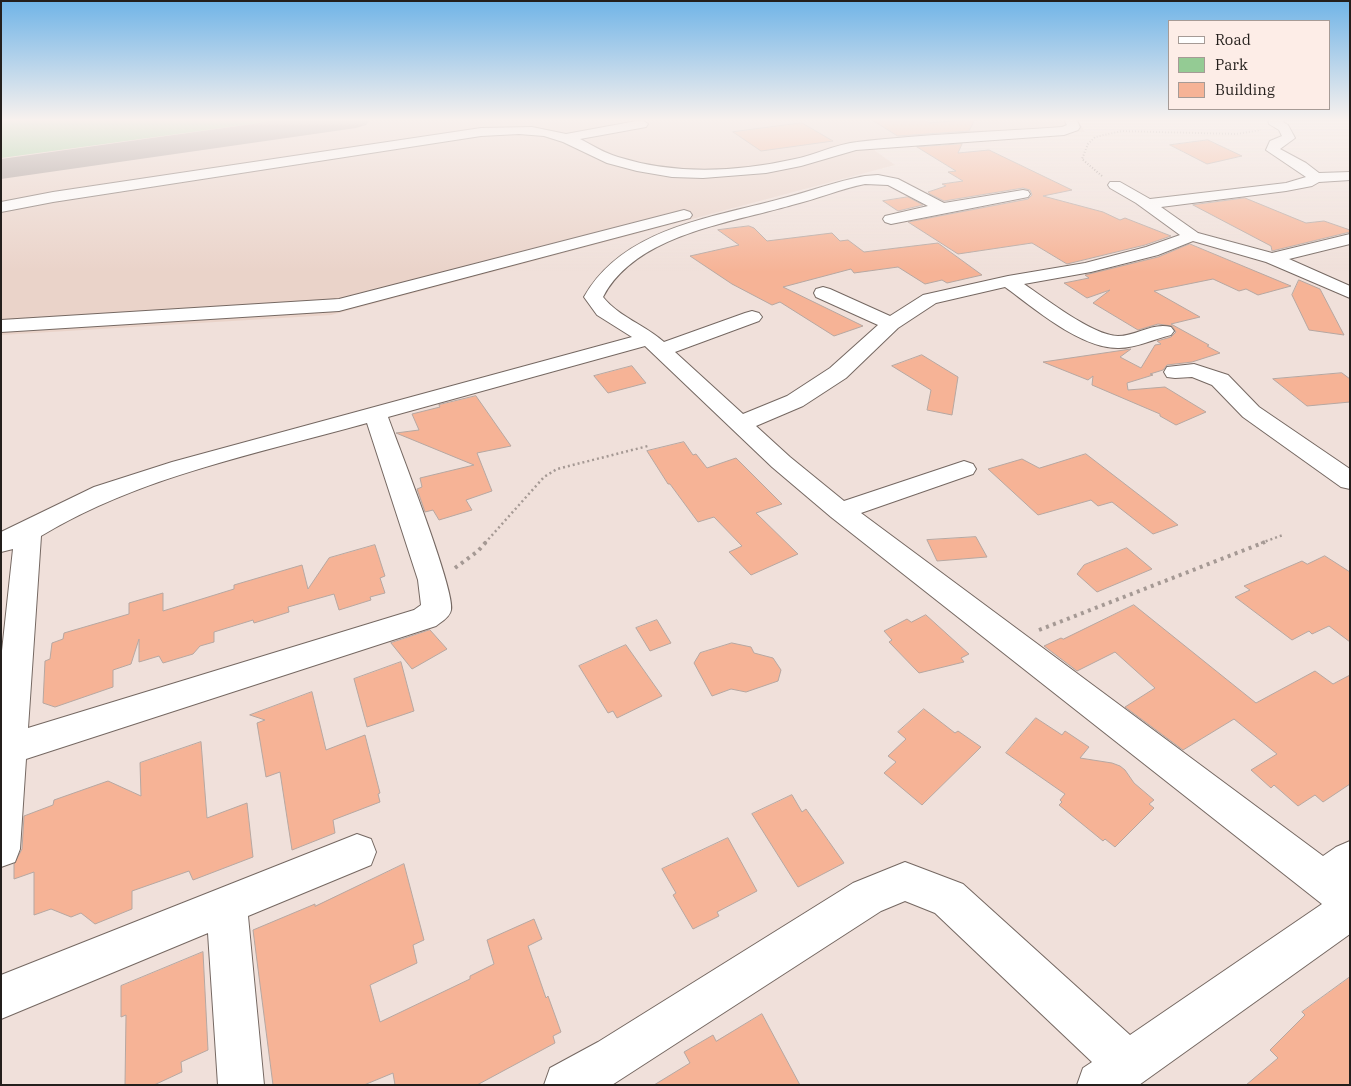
<!DOCTYPE html>
<html>
<head>
<meta charset="utf-8">
<style>
  body { margin:0 }
  #map { position:relative; width:1351px; height:1086px; overflow:hidden; background:#f0e0da; font-family:"IBM Plex Serif",serif }
  canvas { display:block }
  .frame { position:absolute; inset:0; border:2px solid #241f1c; pointer-events:none }
  .legend { position:absolute; left:1168px; top:20px; width:162px; height:90px; box-sizing:border-box; background:#fdede7; border:1px solid #a69b96; margin:0; padding:6px 9px; list-style:none; font-size:15px; color:#241f1c }
  .legend li { display:flex; align-items:center; gap:10px; height:25px }
  .legend b { width:25px; border:1px solid #a69b96 }
</style>
</head>
<body>
<div id="map">
<canvas width="1351" height="1086"></canvas>
<div class="frame"></div>
<ul class="legend">
<li><b style="height:6px;background:#fff"></b>Road</li>
<li><b style="height:14px;background:#94cb94"></b>Park</li>
<li><b style="height:14px;background:#f6b396"></b>Building</li>
</ul>
</div>
<script>
const context = document.querySelector('canvas').getContext('2d');
context.lineJoin = 'round';
function fillPath(path, color) { context.fillStyle = color; context.fill(path, 'evenodd'); }
function trace(path, color, width, dash) { context.strokeStyle = color; context.lineWidth = width; context.lineCap = dash ? 'butt' : 'round'; context.setLineDash(dash || []); context.stroke(path); }
fillPath(new Path2D(`
  M 1,119 L 1078,119 L 1085,132 L 870,147 L 895,165 L 331,315 L 1,335 Z`), '#ead3c9');
fillPath(new Path2D(`
  M 1,119 L 288,119 L 1,158 Z`), '#94cb94');
fillPath(new Path2D(`
  M 288,119 L 370,119 L 366,125 L 356,128 L 1,179 L 1,159 Z`), '#a09490');
const building = new Path2D(`
  M 871,119 L 923,119 L 929,123 L 975,119 L 969,131 L 898,136 Z
  M 802,123 L 833,141 L 761,151 L 733,132 Z
  M 1208,140 L 1242,156 L 1207,164 L 1170,145 Z
  M 962,144 L 958,153 L 989,150 L 1072,190 L 1043,196 L 1103,212 L 1120,220 L 1125,218 L 1171,236 L 1145,245 L 1067,264 L 1032,243 L 958,254 L 908,222 L 1028,199 L 1032,195 L 1030,190 L 1023,188 L 944,201 L 930,194 L 928,192 L 946,186 L 942,184 L 963,181 L 948,172 L 956,171 L 917,147 Z
  M 908,197 L 923,205 L 898,211 L 883,201 Z
  M 1245,198 L 1306,223 L 1324,221 L 1350,230 L 1350,232 L 1272,251 L 1271,246 L 1193,205 Z
  M 749,226 L 754,228 L 767,241 L 832,233 L 840,241 L 848,240 L 864,252 L 938,243 L 982,275 L 947,283 L 942,280 L 925,284 L 898,267 L 854,273 L 851,269 L 783,287 L 863,326 L 834,336 L 780,302 L 772,305 L 732,284 L 690,256 L 739,245 L 718,230 Z
  M 1190,244 L 1291,286 L 1258,295 L 1246,289 L 1239,291 L 1213,279 L 1154,291 L 1200,317 L 1171,324 L 1209,345 L 1207,346 L 1220,353 L 1192,362 L 1167,365 L 1163,370 L 1150,374 L 1153,375 L 1127,383 L 1128,390 L 1165,387 L 1206,412 L 1176,425 L 1160,416 L 1160,414 L 1092,385 L 1093,376 L 1088,380 L 1043,362 L 1131,349 L 1120,357 L 1141,368 L 1155,345 L 1161,344 L 1157,341 L 1171,337 L 1176,332 L 1172,326 L 1158,324 L 1138,330 L 1093,303 L 1110,290 L 1087,298 L 1064,283 L 1089,278 L 1085,275 L 1158,257 Z
  M 1299,280 L 1320,289 L 1344,335 L 1309,330 L 1292,295 Z
  M 922,355 L 958,377 L 952,415 L 927,410 L 931,390 L 892,366 Z
  M 632,366 L 646,383 L 608,393 L 594,376 Z
  M 1342,373 L 1350,379 L 1350,402 L 1307,406 L 1273,379 Z
  M 476,396 L 511,446 L 477,453 L 492,491 L 466,500 L 472,510 L 439,520 L 433,510 L 425,512 L 417,489 L 422,487 L 420,478 L 474,465 L 396,433 L 419,430 L 412,414 L 440,407 L 439,405 Z
  M 684,442 L 693,455 L 696,454 L 707,468 L 736,458 L 782,504 L 756,513 L 798,554 L 751,575 L 729,552 L 742,546 L 714,517 L 698,522 L 670,484 L 668,484 L 647,451 Z
  M 1086,454 L 1178,525 L 1153,534 L 1112,502 L 1098,506 L 1091,500 L 1038,515 L 988,469 L 1022,459 L 1039,468 Z
  M 976,537 L 987,557 L 937,561 L 927,540 Z
  M 375,545 L 385,576 L 380,578 L 385,593 L 370,597 L 371,600 L 339,610 L 334,594 L 288,607 L 289,612 L 254,623 L 253,620 L 214,632 L 214,642 L 200,646 L 193,654 L 163,663 L 159,656 L 139,662 L 139,639 L 131,664 L 113,670 L 113,687 L 55,707 L 43,703 L 45,661 L 50,659 L 52,643 L 63,639 L 64,633 L 129,614 L 129,603 L 163,593 L 163,611 L 234,589 L 234,585 L 302,565 L 308,589 L 329,558 Z
  M 1127,548 L 1152,569 L 1097,592 L 1077,574 L 1084,565 Z
  M 1325,556 L 1350,572 L 1350,642 L 1329,626 L 1312,634 L 1309,631 L 1292,640 L 1235,597 L 1250,590 L 1244,586 L 1302,561 L 1307,564 Z
  M 1134,605 L 1256,703 L 1315,671 L 1333,684 L 1350,675 L 1350,784 L 1323,802 L 1315,795 L 1298,806 L 1274,785 L 1271,788 L 1251,770 L 1277,754 L 1234,719 L 1183,750 L 1125,707 L 1155,688 L 1115,652 L 1077,671 L 1044,646 L 1061,638 L 1063,639 Z
  M 926,615 L 969,654 L 961,658 L 964,662 L 919,673 L 889,642 L 892,640 L 884,631 L 907,619 L 911,622 Z
  M 657,620 L 671,643 L 650,651 L 636,628 Z
  M 430,630 L 447,649 L 412,669 L 391,643 Z
  M 732,643 L 751,647 L 754,653 L 773,658 L 781,670 L 778,681 L 746,692 L 731,689 L 712,696 L 694,663 L 700,653 Z
  M 626,645 L 662,696 L 617,718 L 613,711 L 608,713 L 579,666 Z
  M 401,662 L 414,711 L 367,727 L 354,679 Z
  M 312,692 L 326,750 L 365,735 L 380,793 L 378,794 L 380,802 L 333,820 L 335,833 L 292,850 L 280,772 L 266,777 L 257,723 L 265,720 L 250,715 Z
  M 924,709 L 955,733 L 958,731 L 981,747 L 922,805 L 884,773 L 896,762 L 888,756 L 906,739 L 898,732 Z
  M 1036,718 L 1062,735 L 1065,731 L 1089,747 L 1080,758 L 1112,763 L 1120,766 L 1125,770 L 1134,783 L 1154,800 L 1149,804 L 1154,808 L 1115,847 L 1105,839 L 1103,841 L 1059,805 L 1062,802 L 1060,800 L 1065,794 L 1006,753 Z
  M 201,742 L 207,818 L 247,803 L 253,857 L 193,880 L 189,871 L 132,891 L 132,909 L 95,924 L 81,913 L 71,917 L 51,909 L 34,915 L 34,872 L 14,879 L 14,864 L 22,849 L 24,816 L 53,805 L 54,800 L 108,781 L 141,796 L 140,763 Z
  M 792,795 L 802,812 L 806,809 L 844,863 L 798,887 L 752,814 Z
  M 728,838 L 757,891 L 717,912 L 719,916 L 693,929 L 673,895 L 676,893 L 662,869 Z
  M 404,864 L 424,940 L 413,945 L 417,963 L 370,985 L 380,1022 L 470,979 L 470,976 L 494,964 L 487,940 L 534,919 L 542,939 L 528,946 L 546,998 L 548,996 L 561,1032 L 553,1036 L 555,1043 L 477,1085 L 395,1085 L 393,1073 L 364,1085 L 273,1085 L 253,930 L 315,904 L 315,906 Z
  M 203,952 L 208,1050 L 181,1062 L 182,1072 L 154,1085 L 125,1085 L 126,1015 L 121,1017 L 121,986 Z
  M 1350,977 L 1350,1085 L 1246,1085 L 1278,1058 L 1270,1050 L 1305,1015 L 1302,1012 Z
  M 762,1014 L 800,1085 L 654,1085 L 690,1063 L 684,1052 L 713,1035 L 716,1041 Z`);
fillPath(building, '#f6b396');
trace(building, '#b6a7a1', 1);
const minor = new Path2D(`
  M 1064,119 L 1076,119 L 1080,127 L 1078,130 L 1064,135 L 856,150 L 801,166 L 766,173 L 703,178 L 672,177 L 637,171 L 607,163 L 563,142 L 544,136 L 519,134 L 481,136 L 53,202 L 1,212 L 1,202 L 53,192 L 481,128 L 532,127 L 566,134 L 642,120 L 648,124 L 646,127 L 580,139 C 592,145 604,153 618,157 C 675,175 737,172 795,159 C 815,155 836,144 857,142 C 925,134 994,132 1062,127 L 1067,125 Z
  M 1268,119 L 1285,119 L 1283,122 L 1288,125 L 1295,138 L 1280,149 L 1306,163 L 1319,173 L 1350,172 L 1350,180 L 1319,182 L 1312,186 L 1286,191 L 1161,207 L 1198,233 L 1272,253 L 1350,234 L 1350,244 L 1289,259 L 1350,286 L 1350,298 L 1266,262 L 1193,241 L 1158,255 L 1091,272 L 1024,284 C 1045,298 1093,336 1118,336 C 1136,336 1153,322 1171,327 L 1174,331 L 1171,335 C 1154,339 1136,348 1119,348 C 1081,349 1034,308 1005,287 L 936,303 L 898,328 L 846,378 L 803,406 L 756,426 L 790,457 L 844,501 L 964,461 L 973,464 L 976,469 L 973,474 L 861,513 L 1323,856 L 1336,847 L 1350,841 L 1350,934 L 1139,1085 L 1077,1085 L 1083,1068 L 1092,1062 L 935,913 L 905,901 L 881,911 L 612,1085 L 544,1085 L 550,1068 L 598,1042 L 853,883 L 905,862 L 963,884 L 1130,1035 L 1322,904 L 831,517 L 772,467 L 645,346 L 388,417 C 398,445 456,592 451,610 C 450,617 441,622 436,626 L 26,759 L 20,849 L 15,862 L 1,867 L 1,660 L 13,549 L 1,552 L 1,532 L 94,487 L 172,462 L 632,337 L 597,315 L 584,297 C 623,228 711,218 780,199 C 809,192 836,181 865,176 L 878,175 L 898,179 L 944,203 L 1023,190 L 1028,191 L 1030,194 L 1028,197 L 1023,198 L 891,224 L 885,222 L 883,219 L 885,216 L 928,206 L 888,185 L 865,184 C 840,189 817,199 792,205 C 731,223 636,234 603,297 C 619,317 645,325 664,342 L 745,313 L 752,311 L 759,313 L 762,317 L 759,321 L 675,352 L 743,414 L 787,396 L 830,368 L 878,325 L 816,297 L 814,293 L 816,289 L 823,287 L 830,289 L 890,316 L 923,295 L 1008,276 L 1085,263 L 1146,247 L 1180,235 L 1136,203 L 1110,188 L 1108,185 L 1110,182 L 1120,182 L 1150,199 L 1286,183 L 1306,177 L 1266,150 L 1270,141 L 1282,136 L 1279,130 L 1269,124 ZM 367,423 L 418,580 L 421,605 L 414,610 L 28,728 L 41,536 C 140,476 257,454 367,423 Z
  M 684,210 L 690,212 L 692,215 L 690,218 L 339,311 L 1,332 L 1,320 L 339,299 Z
  M 1194,364 L 1228,375 L 1259,407 L 1350,469 L 1350,489 L 1341,487 L 1243,417 L 1212,385 L 1192,377 L 1175,378 L 1167,377 L 1164,372 L 1167,367 Z
  M 357,834 L 371,839 L 376,852 L 371,865 L 248,916 L 264,1085 L 218,1085 L 208,933 L 1,1019 L 1,975 Z`);
trace(minor, '#756862', 2);
trace(new Path2D(`
  M 1102,176 L 1082,159 L 1088,144 L 1095,137 L 1122,131 L 1236,134 L 1261,130`), '#a59994', 2, [1, 2]);
trace(new Path2D(`
  M 485,543 L 544,477 L 557,469 L 648,446
  M 1261,543 L 1283,535`), '#a59994', 2.5, [2, 3]);
trace(new Path2D(`
  M 455,568 L 478,551 L 486,542
  M 1039,630 L 1265,542`), '#a59994', 4, [3, 4.5]);
fillPath(minor, '#fff');
const sky = context.createLinearGradient(0, 0, 0, 272);
sky.addColorStop(0, '#70b4e7');
sky.addColorStop(0.44, '#f8f1ee');
sky.addColorStop(1, '#f8f1ee00');
context.fillStyle = sky;
context.fillRect(0, 0, 1351, 272);
</script>
</body>
</html>
